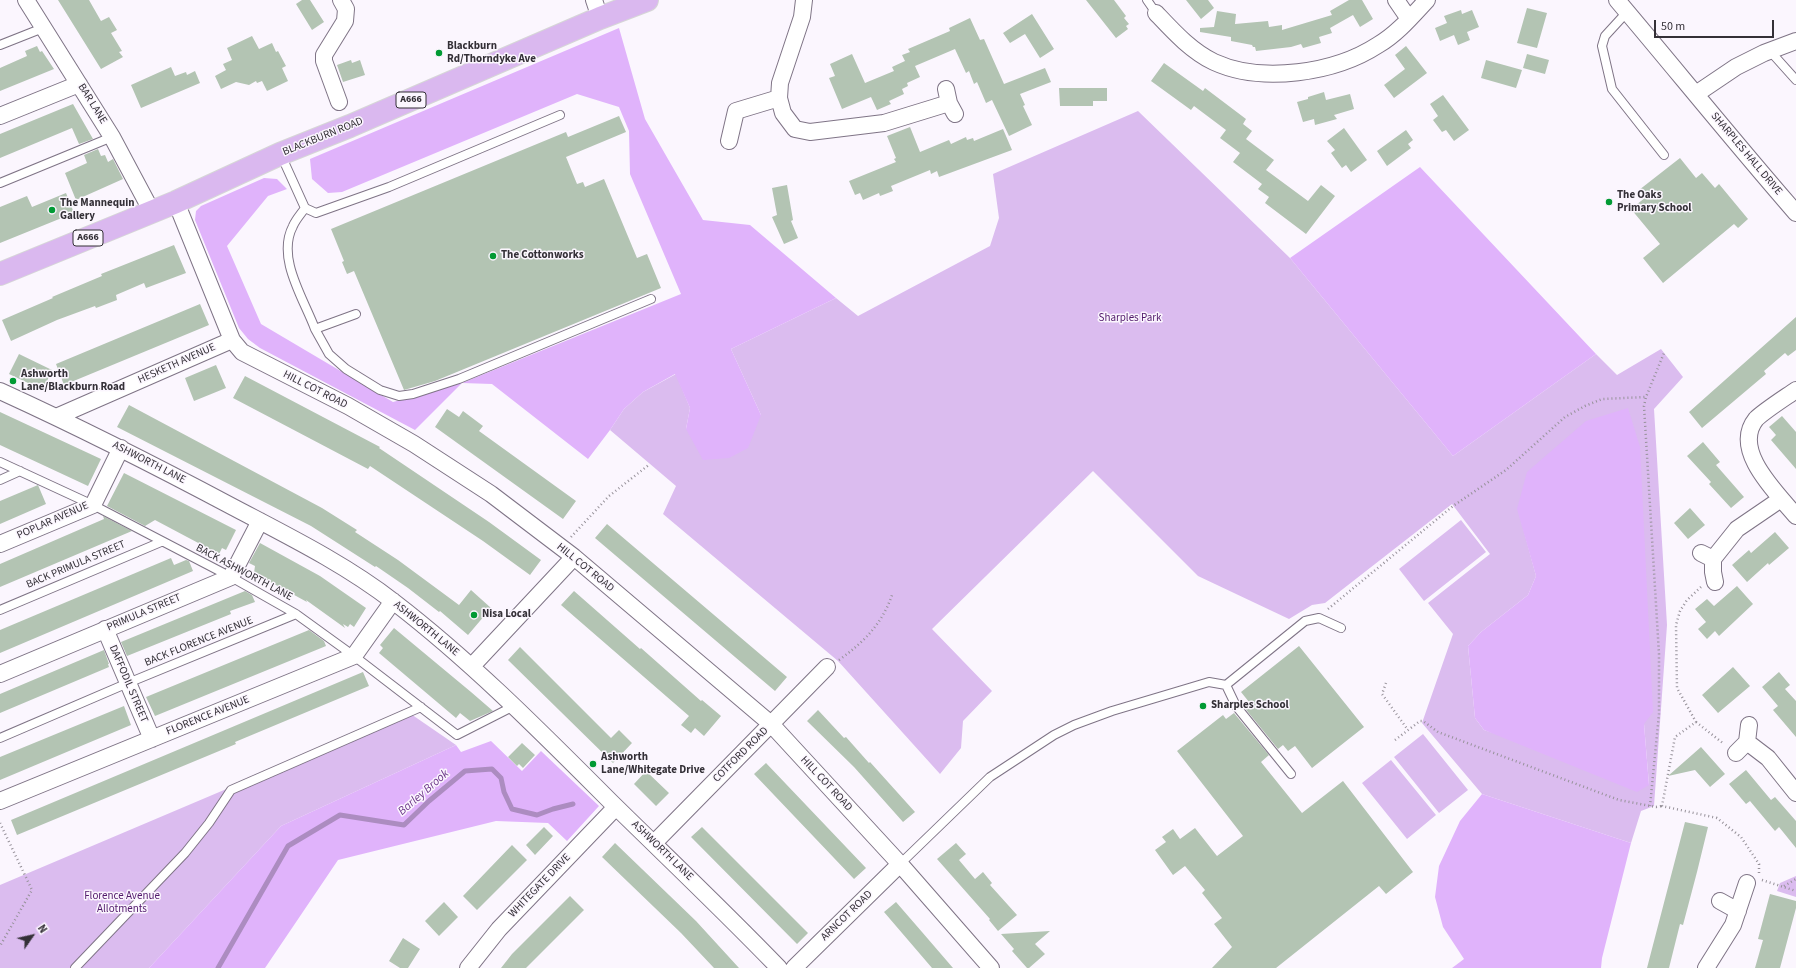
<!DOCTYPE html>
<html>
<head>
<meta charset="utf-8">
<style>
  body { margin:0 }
  #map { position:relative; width:1796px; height:968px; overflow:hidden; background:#fbf6fe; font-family:"Source Sans 3",sans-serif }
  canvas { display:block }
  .north { position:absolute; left:12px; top:916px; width:40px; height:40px; -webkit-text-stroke:3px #fbf6fe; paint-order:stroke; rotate:56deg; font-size:11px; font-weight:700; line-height:16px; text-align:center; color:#343037 }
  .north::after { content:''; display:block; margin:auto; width:14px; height:18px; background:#343037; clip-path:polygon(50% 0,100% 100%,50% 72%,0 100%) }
  .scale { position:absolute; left:1654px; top:20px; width:120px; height:18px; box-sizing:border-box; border:2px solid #343037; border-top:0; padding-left:5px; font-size:12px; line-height:14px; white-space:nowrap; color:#343037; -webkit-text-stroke:3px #fbf6fe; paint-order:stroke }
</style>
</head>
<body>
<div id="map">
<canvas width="1796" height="968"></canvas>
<div class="north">N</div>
<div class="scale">50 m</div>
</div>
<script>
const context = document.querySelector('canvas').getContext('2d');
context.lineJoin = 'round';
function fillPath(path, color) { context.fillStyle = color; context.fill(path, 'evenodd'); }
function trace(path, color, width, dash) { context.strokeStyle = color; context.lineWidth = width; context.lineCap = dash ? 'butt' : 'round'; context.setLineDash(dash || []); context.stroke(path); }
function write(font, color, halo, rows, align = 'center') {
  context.font = font + ' "Source Sans 3",sans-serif'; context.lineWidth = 3; context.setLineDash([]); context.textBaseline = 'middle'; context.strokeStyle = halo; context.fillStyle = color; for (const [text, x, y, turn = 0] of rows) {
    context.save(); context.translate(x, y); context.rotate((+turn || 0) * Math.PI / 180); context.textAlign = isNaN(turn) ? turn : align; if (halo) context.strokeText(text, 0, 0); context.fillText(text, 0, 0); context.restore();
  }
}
fillPath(new Path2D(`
  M 1138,111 L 1290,258 L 1453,456 L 1596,354 L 1617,375 L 1661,349 L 1683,377 L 1654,409 L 1667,625 L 1654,806 L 1641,811 L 1631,843 L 1482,794 L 1422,723 L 1453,634 L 1428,603 L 1490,554 L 1452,504 L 1325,603 L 1312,605 L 1289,619 L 1198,576 L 1093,471 L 932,629 L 992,691 L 963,721 L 961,748 L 940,774 L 838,661 L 663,514 L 676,486 L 610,430 L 624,409 L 643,392 L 676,374 L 690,408 L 686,429 L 761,415 L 731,349 L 836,298 L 858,316 L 990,246 L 999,218 L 993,174 ZM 1518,509 L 1644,724 L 1649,785 L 1484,730 L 1475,718 L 1468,646 L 1481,632 L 1528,595 L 1536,576 Z
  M 1461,520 L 1486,552 L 1424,601 L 1399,569 Z
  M 408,712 L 456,745 L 281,826 L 149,968 L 0,968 L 0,885 Z
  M 1423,734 L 1468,790 L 1439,813 L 1394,757 Z
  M 1391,760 L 1436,815 L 1407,839 L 1362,783 Z
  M 1796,876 L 1796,897 L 1777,891 L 1780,883 Z`), '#dbbcef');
fillPath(new Path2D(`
  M 619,28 L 645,119 L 703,220 L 750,225 L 836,298 L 731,349 L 761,415 L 748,448 L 729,458 L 703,460 L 686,429 L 690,408 L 675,374 L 643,392 L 624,409 L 610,430 L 588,459 L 492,384 L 462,383 L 415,430 L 260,348 L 248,339 L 239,328 L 195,220 L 196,211 L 201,206 L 264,178 L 277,179 L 287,189 L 268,196 L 227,246 L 261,324 L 393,402 L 462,383 L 681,294 L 630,174 L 629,131 L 619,107 L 577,94 L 342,192 L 328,193 L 312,179 L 310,159 Z
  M 1420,167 L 1596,354 L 1453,456 L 1290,258 Z
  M 1628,408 L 1640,447 L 1653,712 L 1644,724 L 1649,785 L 1637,792 L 1484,730 L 1475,718 L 1468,646 L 1481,632 L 1528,595 L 1536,576 L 1517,509 L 1527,472 L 1586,421 Z
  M 491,741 L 522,771 L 541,751 L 599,806 L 567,841 L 548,823 L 496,821 L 338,860 L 265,968 L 149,968 L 281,826 L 456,745 L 461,752 Z
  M 1482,794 L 1631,843 L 1602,958 L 1601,968 L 1452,968 L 1464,959 L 1443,927 L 1435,897 L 1439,866 L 1460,821 Z`), '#e0b3fb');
trace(new Path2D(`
  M 218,968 L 288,846 L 340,815 L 404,825 L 429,801 L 465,771 L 492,769 L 501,778 L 504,792 L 512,809 L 537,815 L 553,809 L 573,804`), '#ac8cc0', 5);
fillPath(new Path2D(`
  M 58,0 L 89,0 L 101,21 L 109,17 L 117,30 L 111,33 L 122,51 L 119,52 L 123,57 L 101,69 Z
  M 302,0 L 310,0 L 324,22 L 312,30 L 296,4 Z
  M 1086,0 L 1114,0 L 1126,16 L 1124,18 L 1129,24 L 1126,26 L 1128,29 L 1116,38 Z
  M 1186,0 L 1208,0 L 1214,8 L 1201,19 Z
  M 1349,0 L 1362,0 L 1373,19 L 1360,27 L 1353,15 L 1330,28 L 1332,33 L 1319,37 L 1321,43 L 1303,48 L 1301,44 L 1291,47 L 1256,51 L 1255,47 L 1253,47 L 1252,45 L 1231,41 L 1231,37 L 1200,32 L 1200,28 L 1214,27 L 1217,11 L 1236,14 L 1235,24 L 1268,21 L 1269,27 L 1282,25 L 1282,30 L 1332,15 L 1330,11 Z
  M 1527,8 L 1547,13 L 1537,48 L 1517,43 Z
  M 1461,10 L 1462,14 L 1472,10 L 1479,27 L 1467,32 L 1470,40 L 1458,45 L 1454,35 L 1440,41 L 1435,28 L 1447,23 L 1444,16 Z
  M 1032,14 L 1054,49 L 1040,58 L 1025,34 L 1010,43 L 1003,33 Z
  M 970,18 L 980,40 L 984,39 L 1004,84 L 1045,68 L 1051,82 L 1020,94 L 1025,105 L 1023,106 L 1032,125 L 1009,136 L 992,100 L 986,103 L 977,82 L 974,84 L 969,71 L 966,73 L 955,49 L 915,66 L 920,77 L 907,83 L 908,86 L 902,89 L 904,94 L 889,101 L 891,104 L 877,110 L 871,97 L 842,109 L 829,78 L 835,76 L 830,64 L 852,54 L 865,83 L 894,71 L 892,67 L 905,61 L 902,55 L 910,52 L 908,49 L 950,31 L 949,28 Z
  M 252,36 L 259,49 L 272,43 L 276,52 L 278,51 L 286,66 L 282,68 L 288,81 L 267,91 L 262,81 L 257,83 L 256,81 L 249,85 L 236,82 L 221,89 L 215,76 L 226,70 L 223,64 L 232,60 L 227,48 Z
  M 37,46 L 40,52 L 42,51 L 54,69 L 0,91 L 0,68 L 27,56 L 25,51 Z
  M 1406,46 L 1427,73 L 1394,98 L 1384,85 L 1405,69 L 1395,55 Z
  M 1527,54 L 1549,60 L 1545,74 L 1523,68 Z
  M 351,60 L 352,63 L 360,60 L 365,75 L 343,82 L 337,65 Z
  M 1486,60 L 1522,70 L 1516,88 L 1481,78 Z
  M 1164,63 L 1203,91 L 1205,88 L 1246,119 L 1243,124 L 1252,131 L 1246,139 L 1274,160 L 1266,170 L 1308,201 L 1321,185 L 1335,196 L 1306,234 L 1265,203 L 1269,197 L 1258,189 L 1262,184 L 1233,162 L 1240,153 L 1220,138 L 1226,130 L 1194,106 L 1191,110 L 1151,81 Z
  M 171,67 L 175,76 L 186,72 L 187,75 L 195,71 L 200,83 L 141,108 L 131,85 Z
  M 1059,88 L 1107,88 L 1107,101 L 1093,101 L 1093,106 L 1060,106 Z
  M 1324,92 L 1326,100 L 1350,94 L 1354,109 L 1334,115 L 1337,119 L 1315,125 L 1314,119 L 1303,122 L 1297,102 L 1308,99 L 1308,97 Z
  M 1443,95 L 1469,130 L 1454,141 L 1446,130 L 1442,132 L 1433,120 L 1438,116 L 1430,104 Z
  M 73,104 L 93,139 L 79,144 L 72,128 L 0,158 L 0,134 Z
  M 619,116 L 626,132 L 566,157 L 577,184 L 583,182 L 585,187 L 604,179 L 637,258 L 647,254 L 661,288 L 435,381 L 404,390 L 354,271 L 347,274 L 342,262 L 344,261 L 331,229 L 566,132 L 568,137 Z
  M 910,127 L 920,152 L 949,140 L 951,144 L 966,137 L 967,140 L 973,138 L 974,141 L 1003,129 L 1012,150 L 939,177 L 937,171 L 931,174 L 930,170 L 891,186 L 893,191 L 880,196 L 879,193 L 863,200 L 860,193 L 855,195 L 849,181 L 896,162 L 894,159 L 896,158 L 887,136 Z
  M 1344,128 L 1367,160 L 1351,172 L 1346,165 L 1342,168 L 1331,153 L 1335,150 L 1327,141 Z
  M 1406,130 L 1413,140 L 1408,144 L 1411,148 L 1387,166 L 1377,151 Z
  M 98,149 L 101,156 L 105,155 L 108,162 L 113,159 L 123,179 L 76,200 L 65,173 L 87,163 L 84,155 Z
  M 1680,158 L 1696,178 L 1702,173 L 1715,188 L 1719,184 L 1748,219 L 1738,228 L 1734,224 L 1663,283 L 1643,258 L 1660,244 L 1631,209 L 1646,197 L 1639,190 Z
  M 787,185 L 793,220 L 791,221 L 798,238 L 784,244 L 772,217 L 777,215 L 772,188 Z
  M 66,193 L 74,213 L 0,243 L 0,207 L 27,196 L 32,207 Z
  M 174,245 L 186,273 L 146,288 L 144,283 L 116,295 L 117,300 L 96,308 L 95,306 L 57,320 L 11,341 L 2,320 L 53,298 L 52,297 L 102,276 L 101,274 Z
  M 200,304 L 209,325 L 64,385 L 56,364 Z
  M 1796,317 L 1796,350 L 1788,356 L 1785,353 L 1764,371 L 1766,374 L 1702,428 L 1689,412 Z
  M 19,354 L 52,370 L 43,390 L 9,374 Z
  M 216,365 L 226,388 L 194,401 L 185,378 Z
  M 245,376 L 380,447 L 379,448 L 489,522 L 541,560 L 530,575 L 483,541 L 370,466 L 368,469 L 233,398 Z
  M 129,405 L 322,508 L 357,530 L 355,532 L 398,560 L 459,605 L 471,590 L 491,608 L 468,635 L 440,611 L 439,612 L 408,588 L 376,566 L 375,567 L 311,526 L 117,427 Z
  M 447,409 L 459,417 L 463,411 L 483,426 L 479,431 L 576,501 L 563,519 L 435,427 Z
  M 0,412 L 101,459 L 88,486 L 0,445 Z
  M 1782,416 L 1796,432 L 1796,469 L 1771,440 L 1776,435 L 1769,427 Z
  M 1703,442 L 1720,462 L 1716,465 L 1744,497 L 1731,508 L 1709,484 L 1711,482 L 1687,456 Z
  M 124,473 L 236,530 L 226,550 L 222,548 L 219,554 L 155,520 L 145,526 L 107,506 Z
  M 38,485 L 46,504 L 0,524 L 0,501 Z
  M 1690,508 L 1705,525 L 1688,539 L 1674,523 Z
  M 103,516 L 132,531 L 0,587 L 0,564 L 104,519 Z
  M 607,524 L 787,677 L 775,691 L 595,538 Z
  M 1775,532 L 1789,548 L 1769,565 L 1768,563 L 1747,582 L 1732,565 L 1749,550 L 1751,553 Z
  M 260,543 L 320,576 L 366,608 L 354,627 L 350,624 L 348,627 L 343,624 L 345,628 L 306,600 L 307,602 L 254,573 L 255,566 L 249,563 Z
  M 171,558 L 174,565 L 186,560 L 189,561 L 193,571 L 0,653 L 0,630 Z
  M 1737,586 L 1753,604 L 1719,636 L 1715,631 L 1707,639 L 1698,629 L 1706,622 L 1695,609 L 1707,599 L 1714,606 Z
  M 245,591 L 252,595 L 255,602 L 230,611 L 231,614 L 127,656 L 121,642 Z
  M 574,591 L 640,649 L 641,648 L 701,701 L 702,700 L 721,716 L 704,736 L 695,728 L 691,733 L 681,725 L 689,716 L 561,605 Z
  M 394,628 L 471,692 L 493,711 L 470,721 L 460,713 L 456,718 L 379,653 L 383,648 L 380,645 Z
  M 309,630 L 324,641 L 326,646 L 155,716 L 146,697 Z
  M 1299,646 L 1364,727 L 1312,768 L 1295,746 L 1288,751 L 1283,745 L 1278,749 L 1243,706 L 1249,702 L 1241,692 Z
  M 520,647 L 611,738 L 619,730 L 632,743 L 613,763 L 508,660 Z
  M 104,650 L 109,664 L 108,664 L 109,667 L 0,713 L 0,694 Z
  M 1733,667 L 1750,686 L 1718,713 L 1702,695 Z
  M 363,672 L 369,686 L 235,742 L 236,744 L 17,835 L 11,820 Z
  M 1779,672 L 1790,685 L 1785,689 L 1796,701 L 1796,737 L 1773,710 L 1778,706 L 1762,687 Z
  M 124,706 L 131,725 L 0,780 L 0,757 Z
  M 818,710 L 844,738 L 846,737 L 869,763 L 870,762 L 915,812 L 903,822 L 854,767 L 807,721 Z
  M 1234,713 L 1269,755 L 1261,762 L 1302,813 L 1343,781 L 1413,872 L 1386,894 L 1379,886 L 1276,968 L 1212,968 L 1232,947 L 1214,924 L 1222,918 L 1202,893 L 1205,890 L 1185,866 L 1173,875 L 1155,850 L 1166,842 L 1162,837 L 1173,829 L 1180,839 L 1195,828 L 1217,856 L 1243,836 L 1177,751 L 1223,715 L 1226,719 Z
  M 522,743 L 535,755 L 523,768 L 519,764 L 517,766 L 508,757 Z
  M 1701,747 L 1725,774 L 1710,787 L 1695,770 L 1668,776 Z
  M 766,763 L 866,868 L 854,879 L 754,774 Z
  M 1746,770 L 1771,800 L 1775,797 L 1796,821 L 1796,848 L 1779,827 L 1775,831 L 1750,801 L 1746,804 L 1729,784 Z
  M 646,771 L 669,793 L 656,806 L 634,784 Z
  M 1685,822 L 1708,827 L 1697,872 L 1683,925 L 1680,924 L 1669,968 L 1647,968 Z
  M 544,827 L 553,836 L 535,855 L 526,845 Z
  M 702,827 L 808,933 L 797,944 L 691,837 Z
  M 615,843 L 696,921 L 739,968 L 714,968 L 681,933 L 602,857 Z
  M 956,843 L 966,854 L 959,860 L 975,879 L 983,872 L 992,883 L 990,885 L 1017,915 L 998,931 L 989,920 L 990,919 L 937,859 Z
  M 512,845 L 527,860 L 477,910 L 463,896 Z
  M 1770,894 L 1796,901 L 1796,908 L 1780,968 L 1755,968 L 1763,940 L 1758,939 Z
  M 570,896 L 584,910 L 526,968 L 501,968 L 512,954 Z
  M 444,902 L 458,917 L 439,936 L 425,921 Z
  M 896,902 L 922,932 L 953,968 L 932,968 L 884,912 Z
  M 1050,931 L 1035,944 L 1045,954 L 1029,968 L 1027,968 L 1012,951 L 1014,949 L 1001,934 Z
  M 403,938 L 420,949 L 408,968 L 400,968 L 389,961 Z`), '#b3c4b3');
const service = new Path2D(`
  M 1147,0 L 1156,13
  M 1627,12 L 1605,36 L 1602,46 L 1612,89 L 1664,155
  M 0,45 L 43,28
  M 1770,51 L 1796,80
  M 281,155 L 305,208 L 316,213 L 389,187 L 560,115
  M 0,183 L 112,137
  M 305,208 C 301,214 296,219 293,226 C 276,258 304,299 315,329 L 356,314
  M 315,329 L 329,354 L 346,369 L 380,390 L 399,396 L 413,394 L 459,379 L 651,299
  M 0,462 L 93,505 L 231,577 L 296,614 L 354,656 L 457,735 L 514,706
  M 0,480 L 20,471
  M 0,610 L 161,542
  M 1226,685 L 1236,706 L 1291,774
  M 0,738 L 128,683 L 296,614
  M 900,864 L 990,777 L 1054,735 L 1074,725 L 1112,711 L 1209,682 L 1226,685 L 1305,621 L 1319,618 L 1341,628
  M 75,968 L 185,853 L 209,823 L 231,790 L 421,707`);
const minor = new Path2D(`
  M 26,0 L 112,137 L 152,212
  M 594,0 L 600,18
  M 804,0 L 802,17 L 780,83 L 779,98 L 783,113 L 795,129 L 810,132 L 884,123 L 949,103
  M 1396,0 L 1409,19
  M 1617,0 C 1677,71 1735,143 1796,213
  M 1156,13 C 1173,31 1191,51 1214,62 C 1262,84 1335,73 1378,45 C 1397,34 1412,16 1427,0
  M 946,89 L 949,103 L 955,114
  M 1696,94 L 1736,67 L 1764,53 L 1796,41
  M 339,102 L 324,61 L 324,55 L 345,21 L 346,9 L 341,0
  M 0,116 L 79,84
  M 729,141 L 736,111 L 779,98
  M 176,202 L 232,340 L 242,352 L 348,406 L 414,444 L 491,494 L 574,557 L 771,724 L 900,864 L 991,968
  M 1796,390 C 1786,397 1764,411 1756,419 C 1731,450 1777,493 1796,516
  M 0,391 C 79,427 156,466 233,507 C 288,536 345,564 394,602 C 472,662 541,732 611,802 C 667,857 724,911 779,968
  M 56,417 L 232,340
  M 0,544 L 93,505 L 121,448
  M 1701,553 L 1713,559 L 1713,572 L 1715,582
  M 1713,559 L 1737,529 L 1781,499
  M 105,629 L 152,739
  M 472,666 L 574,557
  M 0,674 L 231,577 L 260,521
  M 1747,742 L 1768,758 L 1796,793
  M 1736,753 L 1747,742 L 1749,725
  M 0,801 L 354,656 L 393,601
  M 654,843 L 827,667
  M 1720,901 L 1738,911
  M 468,968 L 499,929 L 616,807
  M 794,968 L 900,864
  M 1706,968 L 1733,925 L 1747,883`);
const trunk = new Path2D(`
  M 0,274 L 176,202 L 280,154 L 350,126 L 600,18 L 647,0`);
trace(service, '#7f7486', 10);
trace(minor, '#7f7486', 18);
trace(trunk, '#d6d6d7', 24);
trace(new Path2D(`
  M 571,537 L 609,496 L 650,464
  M 1701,587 L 1687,600 L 1680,611 L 1676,625 L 1677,688 L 1696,722 L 1675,737 L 1662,806 L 1717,818 L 1741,837 L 1759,864 L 1759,873
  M 1328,609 L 1453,506 L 1506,470 L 1565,417 L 1585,406 L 1602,399 L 1646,397
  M 839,660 C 864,642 882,624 892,595
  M 1386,683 L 1382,694 L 1408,730
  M 1696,722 L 1724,744
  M 1395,740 L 1420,721 L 1423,721 L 1438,732 L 1619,800 L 1656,807 L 1662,806
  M 1650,806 L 1659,714 L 1659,654 L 1644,406 L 1646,397 L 1664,353
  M 0,823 L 32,890 L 0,946
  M 1762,880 L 1796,891
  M 1784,886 L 1796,879`), '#97929a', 2.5, [1, 3]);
trace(service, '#fff', 8);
trace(minor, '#fff', 16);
trace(trunk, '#dab8ef', 22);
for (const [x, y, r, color] of [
  [439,53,4,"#019a34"],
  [1609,202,4,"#019a34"],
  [52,210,4,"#019a34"],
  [493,256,4,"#019a34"],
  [13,381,4,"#019a34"],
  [474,615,4,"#019a34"],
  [1203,706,4,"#019a34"],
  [593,764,4,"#019a34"]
]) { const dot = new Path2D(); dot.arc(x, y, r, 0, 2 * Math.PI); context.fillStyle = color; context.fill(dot); trace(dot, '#fbf6fe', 1.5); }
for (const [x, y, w] of [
  [411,100,30],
  [88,238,30]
]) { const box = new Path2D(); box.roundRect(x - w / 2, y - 8, w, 16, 3); context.fillStyle = '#fbf6fe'; context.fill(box); trace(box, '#343037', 1); }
write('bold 10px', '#343037', null, [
  ["A666",411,100],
  ["A666",88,238]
]);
write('bold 11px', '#343037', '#fbf6fe', [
  ["Blackburn",447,47],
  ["Rd/Thorndyke Ave",447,60],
  ["The Oaks",1617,196],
  ["Primary School",1617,209],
  ["The Mannequin",60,204],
  ["Gallery",60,217],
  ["The Cottonworks",501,256],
  ["Ashworth",21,375],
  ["Lane/Blackburn Road",21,388],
  ["Nisa Local",482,615],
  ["Sharples School",1211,706],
  ["Ashworth",601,758],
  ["Lane/Whitegate Drive",601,771]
], 'left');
write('11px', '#343037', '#fbf6fe', [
  ["BAR LANE",92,104,58],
  ["BLACKBURN ROAD",323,137,-22],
  ["SHARPLES HALL DRIVE",1746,154,50],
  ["HESKETH AVENUE",177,364,-24],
  ["HILL COT ROAD",315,390,27],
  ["ASHWORTH LANE",149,463,27],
  ["POPLAR AVENUE",53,521,-24],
  ["BACK PRIMULA STREET",76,565,-23],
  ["HILL COT ROAD",585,568,39],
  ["BACK ASHWORTH LANE",244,573,28],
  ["PRIMULA STREET",144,613,-23],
  ["ASHWORTH LANE",426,629,39],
  ["BACK FLORENCE AVENUE",199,642,-22],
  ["DAFFODIL STREET",128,684,67],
  ["FLORENCE AVENUE",208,716,-22],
  ["COTFORD ROAD",741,755,-45],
  ["HILL COT ROAD",826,784,47],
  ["ASHWORTH LANE",662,851,44],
  ["WHITEGATE DRIVE",540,886,-46],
  ["ARNCOT ROAD",847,916,-44]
]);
write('11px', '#51196b', '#fbf6fe', [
  ["Sharples Park",1130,319],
  ["Florence Avenue",122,897],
  ["Allotments",122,910]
]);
write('italic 12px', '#6d378a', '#fbf6fe', [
  ["Barley Brook",424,793,-41]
]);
</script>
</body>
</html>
